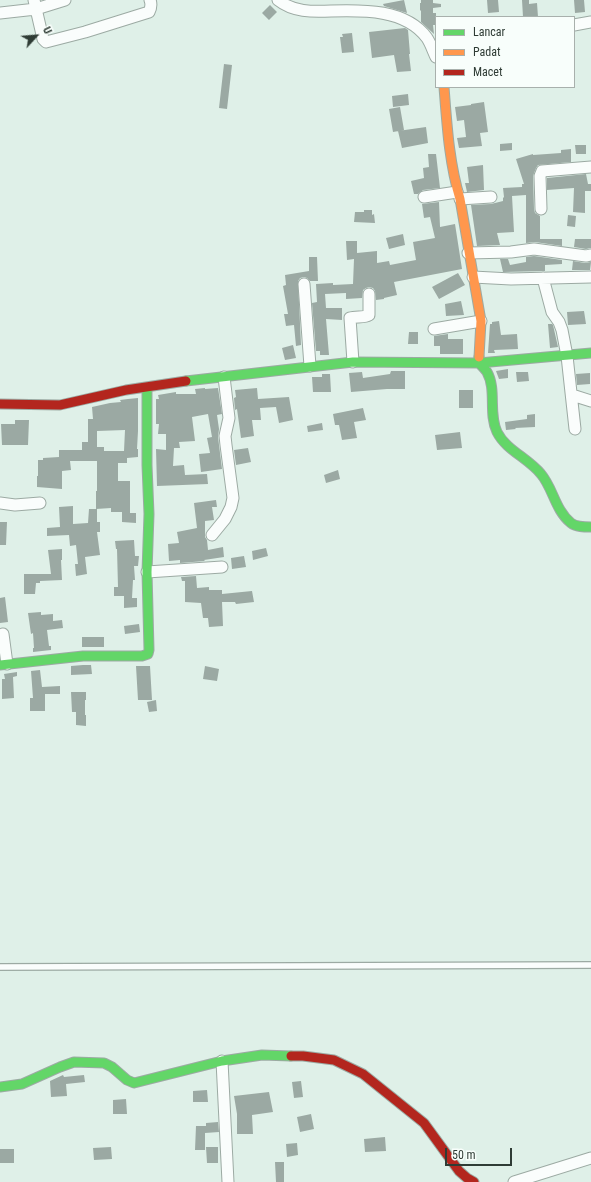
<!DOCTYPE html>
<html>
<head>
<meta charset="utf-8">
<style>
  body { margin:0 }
  #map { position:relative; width:591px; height:1182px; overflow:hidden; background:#dff0e8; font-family:"Roboto Condensed",sans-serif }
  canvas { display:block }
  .legend { position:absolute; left:435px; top:16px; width:140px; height:72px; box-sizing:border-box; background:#f8fefb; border:1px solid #a8b0ac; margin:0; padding:5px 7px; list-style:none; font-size:12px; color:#2f3c35 }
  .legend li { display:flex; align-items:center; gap:8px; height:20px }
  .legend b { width:20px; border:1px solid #a8b0ac }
  .north { position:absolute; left:16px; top:16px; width:40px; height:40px; -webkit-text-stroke:3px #f8fefb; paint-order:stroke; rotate:64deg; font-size:11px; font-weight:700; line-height:16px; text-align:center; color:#2f3c35 }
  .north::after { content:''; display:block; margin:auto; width:14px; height:18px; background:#2f3c35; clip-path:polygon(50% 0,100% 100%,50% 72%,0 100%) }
  .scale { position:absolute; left:445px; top:1148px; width:67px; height:18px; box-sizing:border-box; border:2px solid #2f3c35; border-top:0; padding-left:5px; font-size:12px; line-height:14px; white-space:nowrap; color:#2f3c35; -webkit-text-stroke:3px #f8fefb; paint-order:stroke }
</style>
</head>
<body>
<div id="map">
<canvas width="591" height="1182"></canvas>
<ul class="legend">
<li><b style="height:5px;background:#63d668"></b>Lancar</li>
<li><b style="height:5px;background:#ff974d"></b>Padat</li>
<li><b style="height:5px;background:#b3261e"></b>Macet</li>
</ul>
<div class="north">U</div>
<div class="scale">50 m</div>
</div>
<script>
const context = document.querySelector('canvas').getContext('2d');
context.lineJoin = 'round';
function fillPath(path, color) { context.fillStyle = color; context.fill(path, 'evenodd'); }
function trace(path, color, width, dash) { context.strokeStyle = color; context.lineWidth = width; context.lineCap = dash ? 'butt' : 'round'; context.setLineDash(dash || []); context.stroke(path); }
fillPath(new Path2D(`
  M 404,0 L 407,13 L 384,6 L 383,4 Z
  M 421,0 L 433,0 L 433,3 L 441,4 L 441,7 L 433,8 L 433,13 L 436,13 L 436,25 L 433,25 L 434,34 L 421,22 L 421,10 L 420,11 L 420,3 L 421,3 Z
  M 487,0 L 498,0 L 499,12 L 488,13 Z
  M 522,0 L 529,0 L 529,4 L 537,3 L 538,17 L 523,17 Z
  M 574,0 L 584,0 L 585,12 L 575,13 Z
  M 270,5 L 277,12 L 269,20 L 262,13 Z
  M 405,28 L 408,30 L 410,54 L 409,54 L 411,71 L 397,72 L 394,55 L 372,58 L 369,32 Z
  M 352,33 L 354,52 L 342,53 L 340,37 L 343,37 L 342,34 Z
  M 224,64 L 232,65 L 227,109 L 219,108 Z
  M 408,94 L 409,105 L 393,107 L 392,96 Z
  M 484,102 L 488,132 L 480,133 L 482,146 L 459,148 L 457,138 L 466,137 L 464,120 L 457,121 L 455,107 L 471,105 L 471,104 Z
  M 400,107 L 404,130 L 393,132 L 389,109 Z
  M 426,127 L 428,143 L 402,148 L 398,131 Z
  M 512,143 L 512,150 L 500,151 L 500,144 Z
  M 575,145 L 586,145 L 586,154 L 576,154 Z
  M 571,149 L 571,162 L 538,165 L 536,168 L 533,176 L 534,209 L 535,213 L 540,216 L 540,239 L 562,239 L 562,246 L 535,242 L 526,243 L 526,195 L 512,196 L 514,232 L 497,233 L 500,245 L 477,246 L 471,205 L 491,204 L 503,201 L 503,198 L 504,197 L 503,188 L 522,187 L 522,184 L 524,184 L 516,159 L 533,154 L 533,155 L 561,153 L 561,150 Z
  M 428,154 L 436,154 L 440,188 L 423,190 L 418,194 L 414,194 L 411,181 L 424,178 L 423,168 L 429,167 Z
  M 483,165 L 484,190 L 467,192 L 465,183 L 469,183 L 467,167 Z
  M 586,174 L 588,184 L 591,184 L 591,191 L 585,191 L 585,213 L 573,212 L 574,188 L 547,190 L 547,178 Z
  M 439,202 L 440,227 L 455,224 L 462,269 L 394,282 L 397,295 L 384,298 L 384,299 L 376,300 L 375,291 L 373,288 L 369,287 L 366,288 L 363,290 L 362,298 L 346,299 L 346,293 L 325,294 L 326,308 L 342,308 L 342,320 L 326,319 L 329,355 L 320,355 L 320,351 L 316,351 L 312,303 L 317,302 L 316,284 L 333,283 L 333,285 L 353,284 L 354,259 L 347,260 L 346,241 L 357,241 L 357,253 L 377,251 L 377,263 L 389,261 L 390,265 L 416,260 L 413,242 L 435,238 L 430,217 L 424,218 L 422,204 Z
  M 364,210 L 372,210 L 372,215 L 374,214 L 375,223 L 354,222 L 355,212 L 364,212 Z
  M 568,215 L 576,216 L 575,227 L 567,226 Z
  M 403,234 L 405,245 L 389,249 L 386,238 Z
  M 575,239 L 591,239 L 591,248 L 586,249 L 574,247 Z
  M 534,256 L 562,260 L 562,264 L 545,265 L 545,271 L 503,272 L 500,259 L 508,259 L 510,265 L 526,262 L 526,257 Z
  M 309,257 L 317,257 L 318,281 L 310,281 L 307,278 L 304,277 L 300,278 L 298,281 L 301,345 L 296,346 L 294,325 L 286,326 L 284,314 L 288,314 L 283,286 L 286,285 L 285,275 L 309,271 Z
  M 573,261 L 585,263 L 591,262 L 590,270 L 572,270 Z
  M 458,273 L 465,285 L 439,299 L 432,287 Z
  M 461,301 L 464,315 L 446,316 L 445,304 Z
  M 584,311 L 586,324 L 568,325 L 567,312 Z
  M 499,321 L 501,335 L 517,334 L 518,349 L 494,350 L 495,353 L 488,353 L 490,324 L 492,324 L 492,322 Z
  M 548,324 L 552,324 L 553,325 L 558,347 L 550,348 Z
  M 409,332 L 418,332 L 418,344 L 408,344 Z
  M 448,334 L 448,339 L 463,339 L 463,354 L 440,354 L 440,346 L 434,346 L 434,336 Z
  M 293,345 L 296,358 L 285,360 L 282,348 Z
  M 508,369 L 508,378 L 499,379 L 496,371 Z
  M 391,371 L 405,371 L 405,389 L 387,389 L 351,392 L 349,373 L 362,372 L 363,378 L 390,374 Z
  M 516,372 L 528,372 L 529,381 L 517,382 Z
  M 590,373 L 590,384 L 577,385 L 576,374 Z
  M 322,374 L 330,374 L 331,392 L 313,392 L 312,377 L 322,377 Z
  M 205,388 L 205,389 L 218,388 L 222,414 L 217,415 L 219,429 L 218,437 L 222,469 L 201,472 L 199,454 L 210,453 L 207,438 L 212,437 L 208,414 L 192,417 L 195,441 L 179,442 L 180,448 L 174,448 L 173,466 L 184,465 L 185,475 L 207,474 L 208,484 L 157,486 L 156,449 L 166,450 L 166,434 L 158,434 L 159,424 L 156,424 L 156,399 L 159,399 L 158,395 L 176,392 L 176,394 L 196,394 L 195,389 Z
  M 257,388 L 258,399 L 289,397 L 293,420 L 279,423 L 276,407 L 260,408 L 261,420 L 252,420 L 254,436 L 241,438 L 237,409 L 235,410 L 234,398 L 236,397 L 235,390 Z
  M 459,390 L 473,390 L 473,408 L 459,408 Z
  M 138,398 L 138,431 L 137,449 L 138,449 L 138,457 L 127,458 L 127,463 L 118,463 L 118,481 L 130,481 L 130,513 L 136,513 L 136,523 L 122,522 L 122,512 L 111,512 L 111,508 L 96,509 L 96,491 L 97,491 L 97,461 L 70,461 L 71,470 L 62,471 L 62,489 L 37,487 L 37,476 L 38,476 L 38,460 L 43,460 L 43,458 L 59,457 L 59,450 L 82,450 L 82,442 L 88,442 L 88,419 L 93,419 L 92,407 L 110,403 L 121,402 L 120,400 L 128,399 ZM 125,430 L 124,451 L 104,451 L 104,447 L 97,447 L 97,431 Z
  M 363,408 L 366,420 L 354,422 L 357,438 L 342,440 L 339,425 L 335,425 L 333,414 Z
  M 535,414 L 535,427 L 515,428 L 516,429 L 506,430 L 505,422 L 527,419 L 527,415 Z
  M 15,420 L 29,420 L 28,445 L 2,445 L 1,424 L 15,424 Z
  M 322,423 L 323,430 L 308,432 L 307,426 Z
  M 460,432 L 462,448 L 437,450 L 435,435 Z
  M 248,448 L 251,462 L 236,465 L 234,450 Z
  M 338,470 L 340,479 L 326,483 L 324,475 Z
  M 216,500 L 217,507 L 212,507 L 214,520 L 205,521 L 205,537 L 207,540 L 208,550 L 223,547 L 224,557 L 204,560 L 205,561 L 180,563 L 180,560 L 169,561 L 168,544 L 179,543 L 177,532 L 197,528 L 194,503 Z
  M 73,506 L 73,524 L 88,523 L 89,509 L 97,509 L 97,522 L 100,522 L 100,532 L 97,532 L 100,555 L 85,557 L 87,574 L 76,576 L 75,564 L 78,564 L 76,545 L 70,546 L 69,535 L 47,536 L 47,528 L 60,527 L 59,507 Z
  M 0,522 L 7,522 L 6,545 L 0,545 Z
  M 134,540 L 135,556 L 139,556 L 138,566 L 134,566 L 135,580 L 133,580 L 132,598 L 137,598 L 137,607 L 124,608 L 124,596 L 114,596 L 114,587 L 118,587 L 117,549 L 116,549 L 115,541 Z
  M 266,548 L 268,556 L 253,560 L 252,551 Z
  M 62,549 L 62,560 L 61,560 L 62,580 L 40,581 L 40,583 L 36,583 L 35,594 L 24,594 L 24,574 L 51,574 L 48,550 Z
  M 244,556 L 246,567 L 232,569 L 231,558 Z
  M 196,576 L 197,588 L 209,587 L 209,590 L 222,590 L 222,594 L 252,591 L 254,602 L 236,604 L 235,602 L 222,602 L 223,626 L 209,627 L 208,618 L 203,618 L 201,603 L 185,602 L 185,581 L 182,581 L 181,577 Z
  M 5,597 L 8,622 L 0,623 L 0,598 Z
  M 41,612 L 41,615 L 53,614 L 53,621 L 62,620 L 63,628 L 47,630 L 49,646 L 51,646 L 51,650 L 33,652 L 33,648 L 34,648 L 33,633 L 31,634 L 28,613 Z
  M 139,624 L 140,632 L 125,634 L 124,626 Z
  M 82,637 L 104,637 L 104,647 L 82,647 Z
  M 83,665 L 91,665 L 92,674 L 71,675 L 71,666 Z
  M 136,666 L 150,666 L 152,700 L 138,700 Z
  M 205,666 L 219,669 L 217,681 L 203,679 Z
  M 40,670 L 42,687 L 60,686 L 60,694 L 45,694 L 45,711 L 30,711 L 30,698 L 33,698 L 31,671 Z
  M 17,672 L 17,676 L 13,677 L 14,698 L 2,699 L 2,679 L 5,679 L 4,674 Z
  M 71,692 L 86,692 L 86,700 L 85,700 L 85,715 L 86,715 L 86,726 L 76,725 L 76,712 L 72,712 Z
  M 156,700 L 157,711 L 149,712 L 147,702 Z
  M 63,1075 L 64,1077 L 84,1075 L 85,1082 L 66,1084 L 67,1096 L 51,1097 L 50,1081 Z
  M 301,1081 L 303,1097 L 294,1098 L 292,1082 Z
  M 207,1090 L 208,1102 L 193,1102 L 193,1091 Z
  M 269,1092 L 273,1112 L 252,1115 L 253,1134 L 237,1134 L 237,1114 L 234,1096 Z
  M 126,1099 L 127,1114 L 113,1114 L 113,1100 Z
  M 311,1114 L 314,1129 L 300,1132 L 297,1117 Z
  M 218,1122 L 219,1132 L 205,1133 L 205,1150 L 195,1150 L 196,1126 L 206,1126 L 206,1123 Z
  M 385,1137 L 386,1151 L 365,1152 L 364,1139 Z
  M 297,1143 L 298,1155 L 287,1157 L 286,1144 Z
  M 111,1147 L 112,1159 L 94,1160 L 93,1148 Z
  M 206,1147 L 218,1147 L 218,1163 L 207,1163 Z
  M 0,1149 L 14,1149 L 14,1163 L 0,1163 Z
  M 275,1162 L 284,1162 L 284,1182 L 276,1182 Z`), '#9ba9a3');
const lane = new Path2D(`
  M 0,967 L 591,965`);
const street = new Path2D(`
  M 34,0 L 43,39 L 46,42 L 85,32 L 149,12 C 151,8 152,5 150,0
  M 278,0 C 293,12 312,12 331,11 C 363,10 406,9 427,38 C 431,44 433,51 436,57
  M 0,13 L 36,9 L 65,0
  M 574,25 L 591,22
  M 424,197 L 457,192
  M 460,199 L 491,197
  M 541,209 L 540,176 L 542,171 L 591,167
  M 468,253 L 511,252 L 534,249 L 586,256 L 591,255
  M 473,277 L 511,279 L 591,277
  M 543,278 L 552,312 L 559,322 L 562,330 L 567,356 L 575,429
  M 304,284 L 310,366
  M 434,329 L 481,321
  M 353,362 L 350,318 C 356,316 364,318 369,315 L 369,294
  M 572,395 L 591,401
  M 0,503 L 15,505 L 40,503
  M 212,535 L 225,519 L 231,507 L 233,498 L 226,445 L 225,436 L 229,418 L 224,377
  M 147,572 L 222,567
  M 3,634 L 7,664
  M 222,1061 L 228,1182
  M 514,1182 L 591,1158`);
const fast = new Path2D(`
  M 479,357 L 479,363 C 482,366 485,369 487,372 C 497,390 488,413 497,432 C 506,450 528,458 541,474 C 553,488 555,510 571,523 C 576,527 584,527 591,527
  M 186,381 L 353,362 L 479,363 L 591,353
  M 0,665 L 83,656 L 142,656 L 148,654 L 149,650 L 147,572 L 149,514 L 147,465 L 147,388
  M 0,1087 L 22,1084 L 60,1067 L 74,1062 L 104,1063 L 112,1067 L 127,1080 L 134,1083 L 222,1061 L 262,1055 L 291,1056`);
const slow = new Path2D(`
  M 444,87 C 447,125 449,162 460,199 L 481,321 L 479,357`);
const jam = new Path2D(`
  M 0,404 L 60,405 L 126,390 L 186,381
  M 291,1056 L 303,1056 L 334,1060 L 363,1074 L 424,1123 L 459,1171 L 467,1178 L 474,1182`);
trace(lane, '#9caaa3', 8);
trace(street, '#9caaa3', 13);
trace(fast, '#9caaa3', 11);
trace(slow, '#9caaa3', 11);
trace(jam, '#9caaa3', 11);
trace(lane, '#fafdfc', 5.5);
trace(street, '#fafdfc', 11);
trace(fast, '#63d668', 9);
trace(slow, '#ff974d', 9);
trace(jam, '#b3261e', 9);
</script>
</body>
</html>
